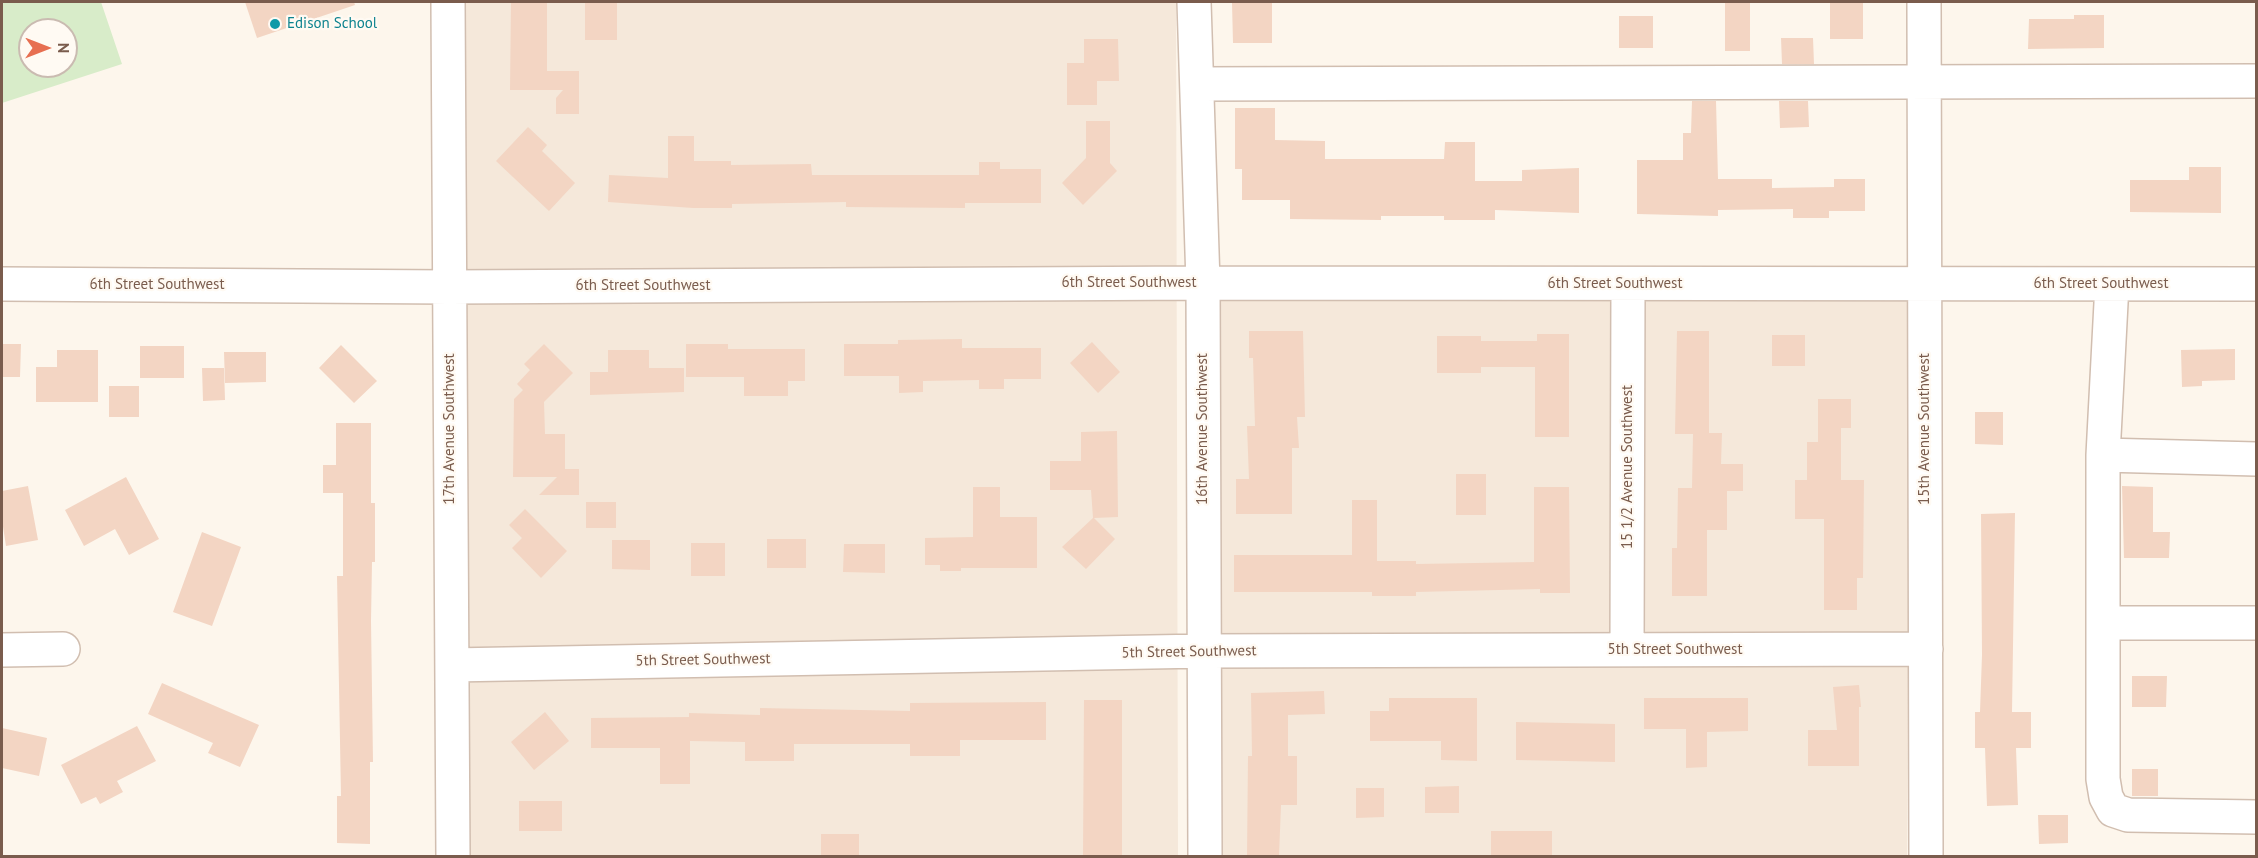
<!DOCTYPE html>
<html>
<head>
<meta charset="utf-8">
<style>
  body { margin:0 }
  #map { position:relative; width:2258px; height:858px; overflow:hidden; background:#fdf6ec; font-family:"PT Sans",sans-serif }
  canvas { display:block }
  .frame { position:absolute; inset:0; border:3px solid #7a5c4d; pointer-events:none }
  .north { position:absolute; left:18px; top:18px; width:60px; height:60px; box-sizing:border-box; background:#fffaf3; border:2px solid #cabbb1; border-radius:50%; rotate:90deg; font-size:16px; font-weight:700; line-height:24px; text-align:center; color:#7a5c4d }
  .north::after { content:''; display:block; margin:auto; width:21px; height:27px; background:#e76f51; clip-path:polygon(50% 0,100% 100%,50% 72%,0 100%) }
</style>
</head>
<body>
<div id="map">
<canvas width="2258" height="858"></canvas>
<div class="frame"></div>
<div class="north">N</div>
</div>
<script>
const context = document.querySelector('canvas').getContext('2d');
context.lineJoin = 'round';
function fillPath(path, color) { context.fillStyle = color; context.fill(path, 'evenodd'); }
function trace(path, color, width, dash) { context.strokeStyle = color; context.lineWidth = width; context.lineCap = dash ? 'butt' : 'round'; context.setLineDash(dash || []); context.stroke(path); }
function write(font, color, halo, rows, align = 'center') {
  context.font = font + ' "PT Sans",sans-serif'; context.lineWidth = 4.5; context.setLineDash([]); context.textBaseline = 'middle'; context.strokeStyle = halo; context.fillStyle = color; for (const [text, x, y, turn = 0] of rows) {
    context.save(); context.translate(x, y); context.rotate((+turn || 0) * Math.PI / 180); context.textAlign = isNaN(turn) ? turn : align; if (halo) context.strokeText(text, 0, 0); context.fillText(text, 0, 0); context.restore();
  }
}
fillPath(new Path2D(`
  M 461,2 L 1176,2 L 1178,856 L 461,856 Z
  M 1211,296 L 1910,298 L 1907,856 L 1209,856 Z`), '#f5e8da');
fillPath(new Path2D(`
  M 2,2 L 101,2 L 122,64 L 2,103 ZM 30,30 L 66,30 L 66,66 L 30,66 Z`), '#d8ecc9');
fillPath(new Path2D(`
  M 245,2 L 354,2 L 355,5 L 257,38 Z
  M 511,2 L 547,2 L 547,71 L 579,71 L 579,114 L 556,114 L 556,98 L 563,90 L 510,90 Z
  M 585,2 L 617,2 L 617,40 L 585,40 Z
  M 1247,2 L 1272,2 L 1272,43 L 1233,43 L 1232,3 Z
  M 1725,2 L 1750,2 L 1750,51 L 1725,51 Z
  M 1830,2 L 1863,2 L 1863,39 L 1830,39 Z
  M 2074,15 L 2104,15 L 2104,48 L 2028,49 L 2029,19 L 2074,19 Z
  M 1619,16 L 1653,16 L 1653,48 L 1619,48 Z
  M 1781,38 L 1813,38 L 1814,64 L 1782,64 Z
  M 1084,39 L 1118,39 L 1119,81 L 1097,81 L 1097,105 L 1067,105 L 1067,63 L 1084,63 Z
  M 1692,101 L 1716,101 L 1718,179 L 1772,179 L 1772,188 L 1834,187 L 1834,179 L 1865,179 L 1865,211 L 1829,211 L 1829,218 L 1793,218 L 1793,209 L 1718,210 L 1718,216 L 1637,214 L 1637,160 L 1683,160 L 1683,133 L 1691,133 Z
  M 1779,101 L 1808,101 L 1809,127 L 1780,128 Z
  M 1235,108 L 1275,108 L 1275,140 L 1325,141 L 1325,159 L 1444,159 L 1445,142 L 1475,142 L 1475,181 L 1522,181 L 1522,170 L 1579,168 L 1579,213 L 1495,210 L 1495,220 L 1444,220 L 1444,216 L 1381,216 L 1381,220 L 1290,219 L 1290,200 L 1242,200 L 1242,169 L 1235,169 Z
  M 1086,121 L 1110,121 L 1110,163 L 1117,171 L 1083,205 L 1062,183 L 1086,158 Z
  M 528,127 L 547,145 L 542,151 L 575,183 L 549,211 L 496,161 Z
  M 668,136 L 694,136 L 694,161 L 731,161 L 731,165 L 811,164 L 812,175 L 979,175 L 979,162 L 1000,162 L 1000,169 L 1041,169 L 1041,203 L 965,203 L 965,208 L 846,207 L 846,202 L 732,204 L 732,208 L 693,208 L 608,202 L 609,175 L 668,178 Z
  M 2189,167 L 2221,167 L 2221,213 L 2130,212 L 2130,180 L 2189,180 Z
  M 1249,331 L 1303,331 L 1305,417 L 1297,417 L 1299,448 L 1292,448 L 1292,514 L 1236,514 L 1236,479 L 1249,479 L 1247,426 L 1255,426 L 1253,358 L 1249,358 Z
  M 1677,331 L 1709,331 L 1709,433 L 1722,433 L 1721,464 L 1743,464 L 1743,491 L 1727,491 L 1727,530 L 1707,530 L 1707,596 L 1672,596 L 1672,548 L 1677,548 L 1678,488 L 1692,488 L 1693,434 L 1675,434 Z
  M 1537,334 L 1569,334 L 1569,437 L 1535,437 L 1535,367 L 1481,367 L 1481,373 L 1437,373 L 1437,336 L 1481,336 L 1481,341 L 1537,341 Z
  M 1772,335 L 1805,335 L 1805,366 L 1772,366 Z
  M 962,339 L 962,348 L 1041,348 L 1041,379 L 1004,379 L 1004,389 L 979,389 L 979,380 L 923,381 L 923,392 L 899,393 L 899,376 L 844,376 L 844,344 L 898,344 L 898,340 Z
  M 1092,342 L 1120,372 L 1098,393 L 1070,363 Z
  M 2,344 L 21,344 L 20,377 L 2,377 Z
  M 544,344 L 573,373 L 544,402 L 545,434 L 565,434 L 565,469 L 579,469 L 579,495 L 539,495 L 557,477 L 513,477 L 514,399 L 523,390 L 517,384 L 530,370 L 524,364 Z
  M 686,344 L 728,344 L 728,349 L 805,349 L 805,381 L 788,381 L 788,396 L 744,396 L 744,377 L 686,377 Z
  M 341,345 L 377,381 L 354,403 L 319,368 Z
  M 140,346 L 184,346 L 184,378 L 140,378 Z
  M 2235,349 L 2235,380 L 2202,381 L 2202,386 L 2182,387 L 2181,350 Z
  M 57,350 L 98,350 L 98,402 L 36,402 L 36,367 L 57,367 Z
  M 608,350 L 649,350 L 649,368 L 684,368 L 684,392 L 590,395 L 590,372 L 608,372 Z
  M 224,352 L 266,352 L 266,382 L 225,383 Z
  M 202,368 L 224,368 L 225,400 L 203,401 Z
  M 109,386 L 139,386 L 139,417 L 109,417 Z
  M 1818,399 L 1851,399 L 1851,428 L 1841,428 L 1841,480 L 1864,480 L 1863,578 L 1857,578 L 1857,610 L 1824,610 L 1824,519 L 1795,519 L 1795,480 L 1807,480 L 1807,442 L 1818,442 Z
  M 1975,412 L 2003,412 L 2003,445 L 1975,444 Z
  M 336,423 L 371,423 L 371,503 L 375,503 L 375,562 L 372,562 L 371,621 L 373,762 L 370,762 L 370,844 L 337,843 L 337,796 L 341,796 L 337,576 L 343,576 L 343,493 L 323,493 L 323,465 L 336,465 Z
  M 1117,431 L 1118,517 L 1094,518 L 1115,539 L 1086,569 L 1062,547 L 1093,518 L 1091,490 L 1050,490 L 1050,461 L 1081,461 L 1081,432 Z
  M 1456,474 L 1486,474 L 1486,515 L 1456,515 Z
  M 126,477 L 159,539 L 129,555 L 115,529 L 84,546 L 65,510 Z
  M 28,486 L 38,540 L 6,546 L 2,520 L 2,491 Z
  M 2122,486 L 2153,487 L 2153,532 L 2170,532 L 2169,558 L 2124,558 Z
  M 973,487 L 1000,487 L 1000,517 L 1037,517 L 1037,568 L 961,568 L 961,571 L 940,571 L 940,565 L 925,565 L 925,538 L 973,537 Z
  M 1534,487 L 1569,487 L 1570,593 L 1540,593 L 1540,589 L 1416,592 L 1416,596 L 1372,596 L 1372,592 L 1234,592 L 1234,555 L 1352,555 L 1352,500 L 1377,500 L 1377,561 L 1416,561 L 1416,564 L 1534,562 Z
  M 586,502 L 616,502 L 616,528 L 586,528 Z
  M 525,509 L 567,551 L 541,578 L 512,548 L 522,538 L 509,525 Z
  M 2015,513 L 2012,712 L 2031,712 L 2031,748 L 2016,748 L 2018,805 L 1987,806 L 1985,748 L 1975,748 L 1975,712 L 1980,712 L 1982,655 L 1981,514 Z
  M 202,532 L 241,547 L 212,626 L 173,612 Z
  M 767,539 L 806,539 L 806,568 L 767,568 Z
  M 612,540 L 650,540 L 650,570 L 612,569 Z
  M 691,543 L 725,543 L 725,576 L 691,576 Z
  M 844,544 L 885,544 L 885,573 L 843,572 Z
  M 2132,676 L 2167,676 L 2166,707 L 2132,707 Z
  M 162,683 L 259,725 L 240,767 L 208,753 L 213,743 L 148,714 Z
  M 1859,685 L 1861,707 L 1859,707 L 1859,766 L 1808,766 L 1808,730 L 1837,730 L 1833,687 Z
  M 1324,691 L 1325,714 L 1288,715 L 1288,756 L 1297,756 L 1297,805 L 1281,805 L 1279,856 L 1247,856 L 1248,756 L 1252,756 L 1251,693 Z
  M 1389,698 L 1477,698 L 1477,761 L 1441,760 L 1441,741 L 1370,741 L 1370,711 L 1389,711 Z
  M 1644,698 L 1748,698 L 1748,731 L 1707,732 L 1707,767 L 1686,768 L 1686,729 L 1644,729 Z
  M 1084,700 L 1122,700 L 1122,856 L 1083,856 Z
  M 1046,702 L 1046,740 L 960,740 L 960,756 L 910,756 L 910,744 L 794,744 L 794,761 L 745,761 L 745,742 L 690,741 L 690,784 L 660,784 L 660,748 L 591,748 L 591,718 L 689,717 L 689,713 L 760,715 L 760,708 L 910,711 L 910,703 Z
  M 545,712 L 569,741 L 534,770 L 511,742 Z
  M 1516,722 L 1615,724 L 1615,762 L 1516,760 Z
  M 137,726 L 156,761 L 117,781 L 123,792 L 100,804 L 96,797 L 81,804 L 61,765 Z
  M 2,728 L 47,738 L 39,776 L 2,768 Z
  M 2132,769 L 2158,769 L 2158,796 L 2132,796 Z
  M 1459,786 L 1459,813 L 1425,813 L 1425,787 Z
  M 1356,788 L 1384,788 L 1384,817 L 1356,818 Z
  M 519,801 L 562,801 L 562,831 L 519,831 Z
  M 2038,815 L 2068,815 L 2068,843 L 2039,844 Z
  M 1491,831 L 1552,831 L 1552,856 L 1491,856 Z
  M 821,834 L 859,834 L 859,856 L 821,856 Z`), '#f3d5c3');
const minor = new Path2D(`
  M 448,2 L 453,856
  M 1194,2 L 1203,283 L 1205,856
  M 1924,2 L 1926,856
  M 1197,84 L 2256,81
  M 2,284 L 449,287 L 1203,283 L 2256,284
  M 2112,284 L 2103,455 L 2103,779 L 2106,797 L 2113,810 L 2128,815 L 2256,817
  M 2103,455 L 2256,459
  M 2103,623 L 2256,623
  M 2,650 L 63,649
  M 1627,650 L 1628,284
  M 452,665 L 1204,651 L 1926,649`);
trace(minor, '#d1beb0', 36);
trace(minor, '#fff', 33);
for (const [x, y, r, color] of [
  [275,24,6,"#0f9aa8"]
]) { const dot = new Path2D(); dot.arc(x, y, r, 0, 2 * Math.PI); context.fillStyle = color; context.fill(dot); trace(dot, '#fffaf3', 2); }
write('15px', '#0d838f', '#fffaf3', [
  ["Edison School",287,24]
], 'left');
write('15px', '#7a5c4d', '#fffaf3', [
  ["6th Street Southwest",1129,283],
  ["6th Street Southwest",1615,284],
  ["6th Street Southwest",2101,284],
  ["6th Street Southwest",157,285],
  ["6th Street Southwest",643,286],
  ["17th Avenue Southwest",450,429,-90],
  ["16th Avenue Southwest",1203,429,-90],
  ["15th Avenue Southwest",1925,429,-90],
  ["15 1/2 Avenue Southwest",1628,467,-90],
  ["5th Street Southwest",1675,650],
  ["5th Street Southwest",1189,652,-1],
  ["5th Street Southwest",703,660,-1]
]);
</script>
</body>
</html>
